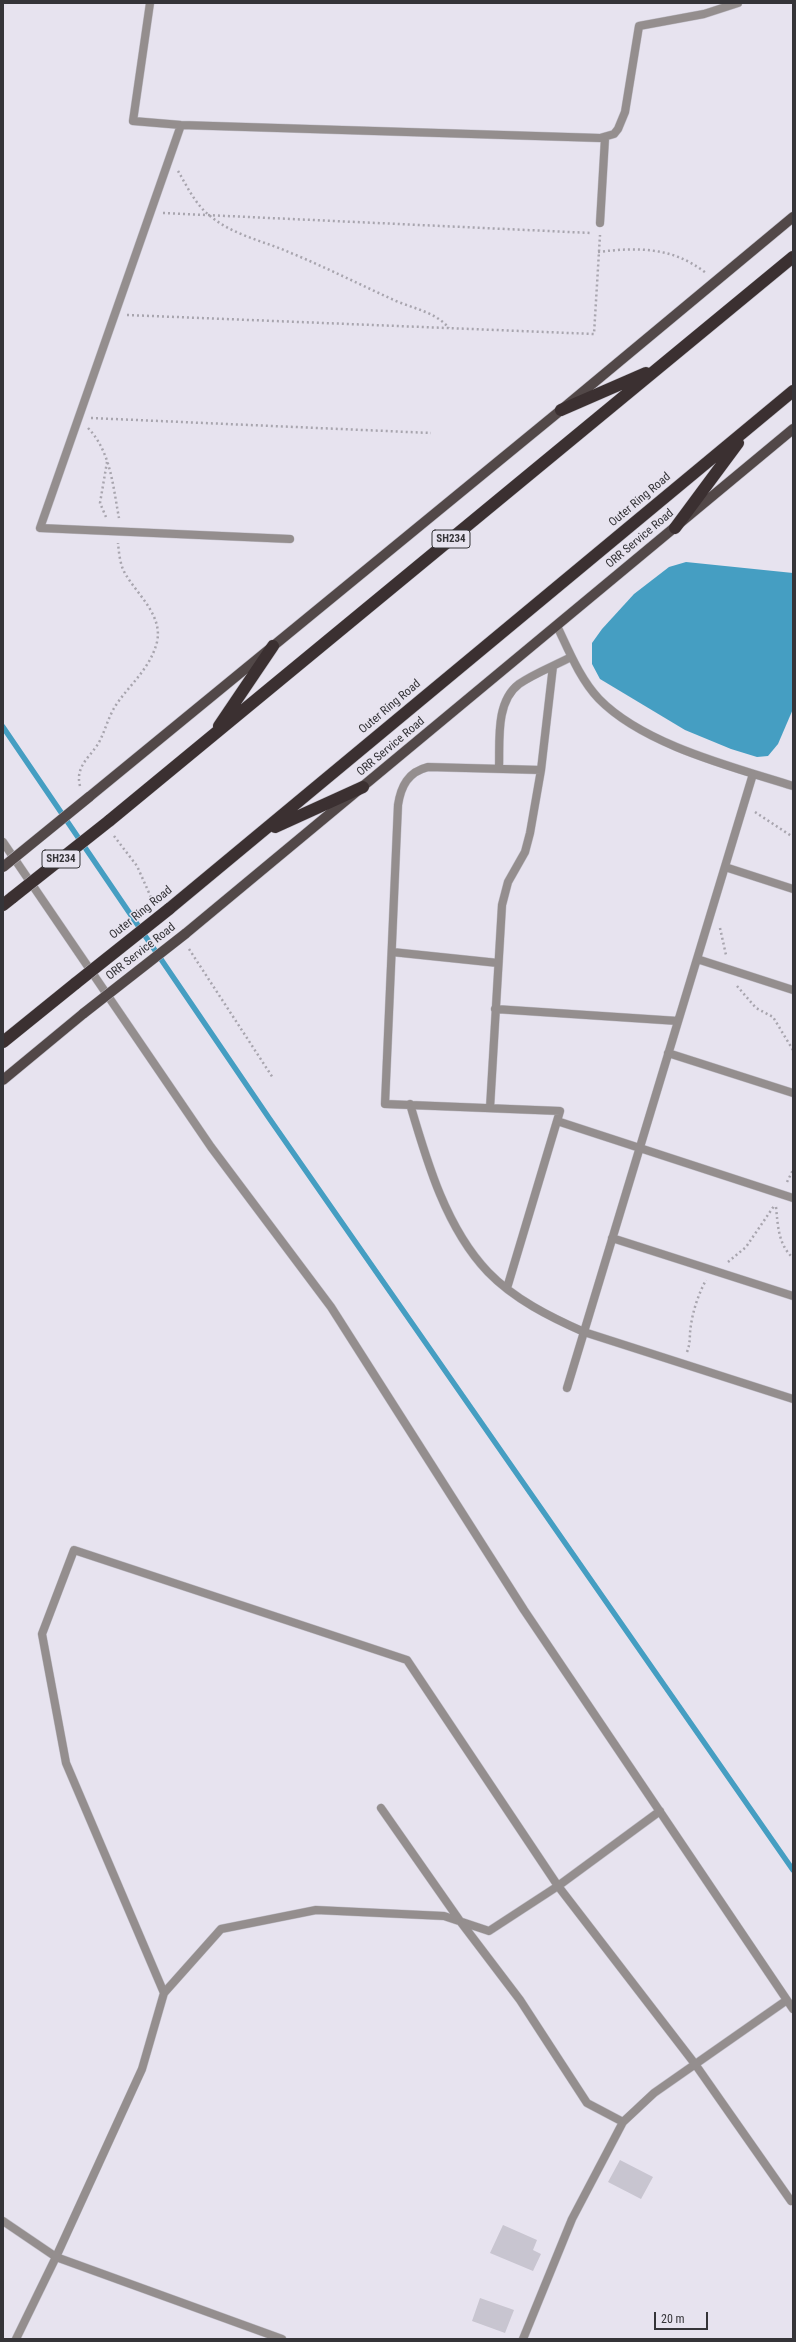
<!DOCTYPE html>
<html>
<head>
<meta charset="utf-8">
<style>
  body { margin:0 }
  #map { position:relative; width:796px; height:2342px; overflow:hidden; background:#e7e3ef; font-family:"Roboto Condensed",sans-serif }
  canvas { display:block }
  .frame { position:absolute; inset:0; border:4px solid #353438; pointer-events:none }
  .scale { position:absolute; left:654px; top:2312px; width:54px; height:18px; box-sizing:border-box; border:2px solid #353438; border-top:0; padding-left:5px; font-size:12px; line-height:14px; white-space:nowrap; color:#353438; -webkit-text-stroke:3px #e7e3ef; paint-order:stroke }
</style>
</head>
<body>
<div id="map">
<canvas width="796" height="2342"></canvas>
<div class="frame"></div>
<div class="scale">20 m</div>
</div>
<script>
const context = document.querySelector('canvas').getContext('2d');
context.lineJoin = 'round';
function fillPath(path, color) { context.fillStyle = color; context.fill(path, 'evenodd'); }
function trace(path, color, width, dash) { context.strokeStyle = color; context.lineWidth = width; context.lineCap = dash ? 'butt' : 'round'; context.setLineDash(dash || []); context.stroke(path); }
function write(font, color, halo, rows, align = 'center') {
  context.font = font + ' "Roboto Condensed",sans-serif'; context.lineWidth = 3; context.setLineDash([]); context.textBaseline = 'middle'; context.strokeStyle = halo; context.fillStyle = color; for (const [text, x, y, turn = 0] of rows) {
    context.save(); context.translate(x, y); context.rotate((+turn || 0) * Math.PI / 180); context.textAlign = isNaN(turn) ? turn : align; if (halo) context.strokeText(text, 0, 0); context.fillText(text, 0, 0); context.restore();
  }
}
fillPath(new Path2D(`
  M 686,562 L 793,573 L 793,709 L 778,744 L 768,756 L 757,757 L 731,749 L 685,730 L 600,679 L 592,664 L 592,643 L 602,629 L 634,594 L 669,567 Z`), '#459ec2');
trace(new Path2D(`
  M 3,727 L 269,1118 L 793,1870`), '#459ec2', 5.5);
fillPath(new Path2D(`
  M 620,2160 L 653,2177 L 641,2199 L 608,2182 Z
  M 503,2225 L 537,2240 L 533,2250 L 541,2254 L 533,2271 L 490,2253 Z
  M 480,2298 L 514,2310 L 505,2333 L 472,2321 Z`), '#c8c5d0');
const lane = new Path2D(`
  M 16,2339 L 56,2257`);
const street = new Path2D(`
  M 150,3 L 133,121 L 181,125 L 600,138 L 614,134 L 618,129 L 625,112 L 639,26 L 704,14 L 738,3
  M 181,125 L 40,528 L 290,539
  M 600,223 L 605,138
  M 557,626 C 569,651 580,679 599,699 C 644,745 733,767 793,786
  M 499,768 C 500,742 495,702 519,684 C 535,673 554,666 571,657
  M 3,842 L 211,1147 L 331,1307 L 524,1610 L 793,2009
  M 725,867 L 793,889
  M 392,952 L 498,963
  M 697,959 L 793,990
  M 495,1009 L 678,1021
  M 668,1053 L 793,1093
  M 410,1104 C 427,1162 446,1228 488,1272 C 514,1299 550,1317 584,1332 L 793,1399
  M 490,1108 L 502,905 L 508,882 L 525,852 L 530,833 L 541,770 L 553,666
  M 557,1121 L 793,1198
  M 612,1238 L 793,1296
  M 507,1288 L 560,1111 L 385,1104 L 398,805 C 401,786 408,772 428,767 L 541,770
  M 567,1388 L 753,774
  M 381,1808 L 460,1921 L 520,2000 L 587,2103 L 623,2122
  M 164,1993 L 66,1763 L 42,1634 L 74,1550 L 407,1660 L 558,1886 L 695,2064 L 791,2201
  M 3,2221 L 56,2257 L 282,2339
  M 56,2257 L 142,2069 L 164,1993 L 221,1929 L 316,1910 L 444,1916 L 489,1931 L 558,1886 L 660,1811
  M 523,2339 L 572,2219 L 623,2122 L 654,2093 L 787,2000`);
const primary = new Path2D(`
  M 89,797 L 561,410 L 793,217
  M 185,934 L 793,429
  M 3,1080 L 84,1013`);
const highway = new Path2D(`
  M 561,410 L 646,373
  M 675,528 L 738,443
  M 219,726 L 273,646
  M 109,821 L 793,257
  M 275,827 L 363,787
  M 3,905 L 13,897
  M 169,909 L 793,391
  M 3,1042 L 76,983`);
trace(lane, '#c3c0ca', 9);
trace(street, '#c3c0ca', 9);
trace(primary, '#c3c0ca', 11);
trace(highway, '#c3c0ca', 13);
trace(new Path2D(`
  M 178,171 C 187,186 195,204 209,215 C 232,235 264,241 291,253 C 327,268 361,285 396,301 C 415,309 435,312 449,328
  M 163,213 L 591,233
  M 598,252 C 638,247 673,247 706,273
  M 127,315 L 594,334 L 600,235
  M 91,418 L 431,433
  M 88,428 C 111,452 113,487 119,518
  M 106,517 L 100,503 L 107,462
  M 80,786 C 75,767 89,758 98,744 C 105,732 108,717 116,705 C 130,684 150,669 157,642 C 163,616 138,595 126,575 C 120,566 119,553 118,543
  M 755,812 L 793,837
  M 114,836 L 137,866 L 154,904
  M 720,928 L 726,955
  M 189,949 L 273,1078
  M 737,986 L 756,1008 L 773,1017 L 793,1050
  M 787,1182 L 793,1170
  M 776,1207 C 778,1226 778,1244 793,1258
  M 728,1262 L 746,1247 L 774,1206
  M 687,1352 C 691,1342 689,1335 691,1325 C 693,1310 699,1293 706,1280`), '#a8a5ae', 2.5, [2, 3]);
trace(lane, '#948e8e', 8);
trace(street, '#948e8e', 8);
trace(primary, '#524848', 10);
trace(highway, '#3b3031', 12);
const primaryBridge = new Path2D(`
  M 3,867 L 89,797
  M 84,1013 L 185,934`);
const highwayBridge = new Path2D(`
  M 13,897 L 109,821
  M 76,983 L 169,909`);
trace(primaryBridge, '#c3c0ca', 11, []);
trace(highwayBridge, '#c3c0ca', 13, []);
trace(primaryBridge, '#524848', 10);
trace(highwayBridge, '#3b3031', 12);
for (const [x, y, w] of [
  [451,539,38],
  [61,859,38]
]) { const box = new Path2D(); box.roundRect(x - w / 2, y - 9, w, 18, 3); context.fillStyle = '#e7e3ef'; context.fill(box); trace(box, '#353438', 1); }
write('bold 11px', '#353438', null, [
  ["SH234",451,539],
  ["SH234",61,859]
]);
write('12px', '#353438', '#e7e3ef', [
  ["Outer Ring Road",640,500,-40],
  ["ORR Service Road",640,539,-40],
  ["Outer Ring Road",390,707,-40],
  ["ORR Service Road",391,747,-40],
  ["Outer Ring Road",141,913,-39],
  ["ORR Service Road",141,952,-38]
]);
</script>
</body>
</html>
